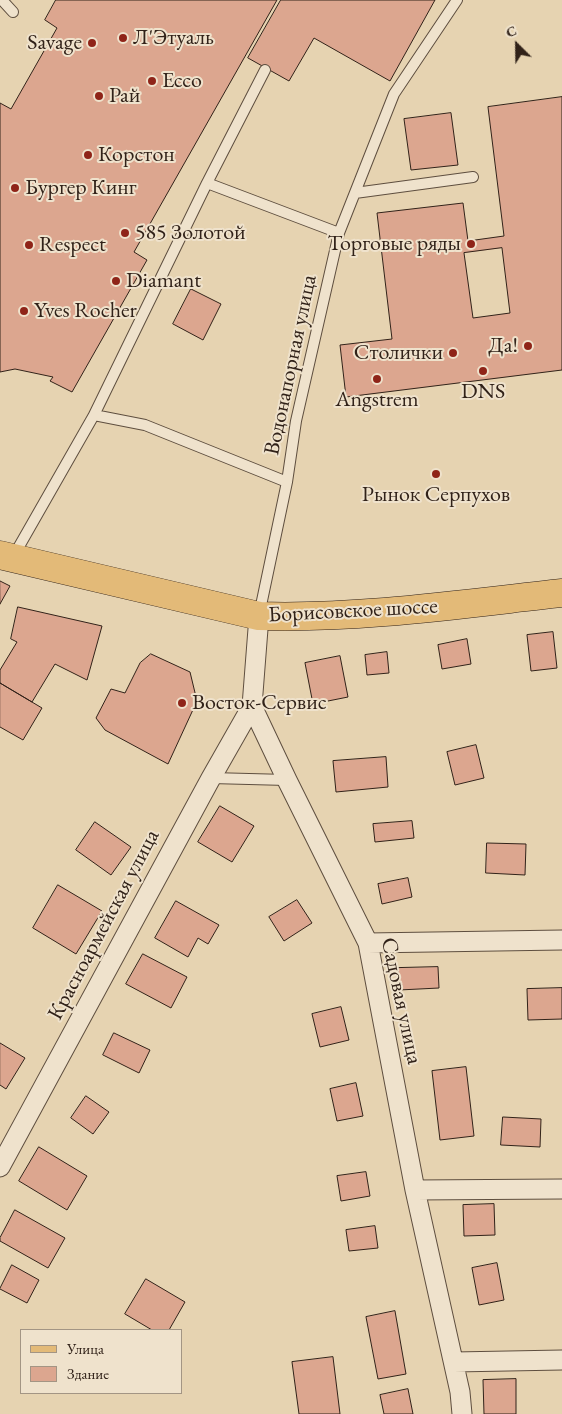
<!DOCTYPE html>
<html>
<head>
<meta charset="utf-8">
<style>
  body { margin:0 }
  #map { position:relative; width:562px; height:1414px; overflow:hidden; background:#e6d3b1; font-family:"EB Garamond",serif }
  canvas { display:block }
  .legend { position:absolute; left:20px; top:1329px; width:162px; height:65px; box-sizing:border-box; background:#efe2cc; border:1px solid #a39584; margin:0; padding:6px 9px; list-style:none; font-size:15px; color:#312219 }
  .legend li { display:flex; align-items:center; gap:10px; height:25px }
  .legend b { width:25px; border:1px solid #a39584 }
  .north { position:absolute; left:492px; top:20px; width:50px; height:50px; -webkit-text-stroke:4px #efe2cc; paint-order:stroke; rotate:337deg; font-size:14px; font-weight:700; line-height:20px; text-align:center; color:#312219 }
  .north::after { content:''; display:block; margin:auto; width:18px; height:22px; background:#312219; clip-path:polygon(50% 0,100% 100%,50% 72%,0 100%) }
</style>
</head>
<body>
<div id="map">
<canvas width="562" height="1414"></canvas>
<ul class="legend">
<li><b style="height:6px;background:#e3ba78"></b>Улица</li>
<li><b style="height:14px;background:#dca68f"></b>Здание</li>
</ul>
<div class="north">С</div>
</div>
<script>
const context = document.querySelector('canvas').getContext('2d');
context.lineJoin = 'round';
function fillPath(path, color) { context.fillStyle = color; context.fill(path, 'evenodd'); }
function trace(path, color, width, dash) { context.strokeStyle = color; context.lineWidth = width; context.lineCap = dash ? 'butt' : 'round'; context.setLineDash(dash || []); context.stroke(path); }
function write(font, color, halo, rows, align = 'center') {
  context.font = font + ' "EB Garamond",serif'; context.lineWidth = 4; context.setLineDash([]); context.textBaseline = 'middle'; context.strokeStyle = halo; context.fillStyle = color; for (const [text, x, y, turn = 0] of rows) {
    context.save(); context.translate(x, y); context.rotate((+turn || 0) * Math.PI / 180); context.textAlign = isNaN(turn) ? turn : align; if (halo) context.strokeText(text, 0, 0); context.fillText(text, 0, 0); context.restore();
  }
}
const building = new Path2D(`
  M 56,0 L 277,0 L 134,252 L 147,260 L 72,392 L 50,381 L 53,377 L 15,369 L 0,372 L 0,103 L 11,109 L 57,28 L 45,20 Z
  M 281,0 L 435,0 L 390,81 L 314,38 L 289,81 L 248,58 Z
  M 562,97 L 562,370 L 346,397 L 340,345 L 392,339 L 377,213 L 463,203 L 468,241 L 504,236 L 488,107 ZM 502,248 L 510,313 L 473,318 L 464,253 Z
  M 451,113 L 458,165 L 411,170 L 404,119 Z
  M 191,289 L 221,304 L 203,340 L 173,324 Z
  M 0,581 L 10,586 L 0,604 Z
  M 18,607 L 102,626 L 87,680 L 55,664 L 32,702 L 0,683 L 0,670 L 17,642 L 11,639 Z
  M 553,632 L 557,668 L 531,671 L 527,635 Z
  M 467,639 L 471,664 L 442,669 L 438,645 Z
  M 387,652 L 389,673 L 367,675 L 365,655 Z
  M 151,654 L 190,672 L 197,701 L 168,764 L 105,730 L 96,718 L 111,689 L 125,693 L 140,663 Z
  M 340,656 L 348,697 L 313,704 L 305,663 Z
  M 0,683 L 42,708 L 23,740 L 0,727 Z
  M 476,745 L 484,778 L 455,785 L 447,752 Z
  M 386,757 L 388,787 L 336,792 L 333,761 Z
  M 220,806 L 254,826 L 232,862 L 198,842 Z
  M 412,821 L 414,838 L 375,842 L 373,824 Z
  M 95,822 L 131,847 L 111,875 L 76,850 Z
  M 487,843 L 526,844 L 525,875 L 486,873 Z
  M 408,878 L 412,897 L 382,904 L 378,884 Z
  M 58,885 L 102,911 L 76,954 L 33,928 Z
  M 297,900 L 312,923 L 284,941 L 269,917 Z
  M 176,901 L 219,925 L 208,944 L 198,938 L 188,957 L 155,938 Z
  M 143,954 L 187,977 L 171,1008 L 126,984 Z
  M 438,967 L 439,988 L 399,990 L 398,968 Z
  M 562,988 L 562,1019 L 528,1020 L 527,989 Z
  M 341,1007 L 349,1040 L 320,1047 L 312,1014 Z
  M 114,1033 L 150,1050 L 139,1073 L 103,1055 Z
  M 0,1043 L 25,1058 L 6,1089 L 0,1085 Z
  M 466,1067 L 474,1136 L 440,1140 L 432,1071 Z
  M 356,1083 L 363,1116 L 337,1121 L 330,1089 Z
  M 86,1096 L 109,1112 L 93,1134 L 71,1118 Z
  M 503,1117 L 541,1119 L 540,1147 L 501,1145 Z
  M 39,1147 L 87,1176 L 67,1210 L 19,1181 Z
  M 366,1172 L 370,1196 L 341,1201 L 337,1176 Z
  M 494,1204 L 495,1235 L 464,1236 L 463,1205 Z
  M 15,1210 L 65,1238 L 48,1268 L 0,1241 L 0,1238 Z
  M 375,1226 L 378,1248 L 349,1251 L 346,1230 Z
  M 497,1263 L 504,1300 L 479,1305 L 472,1268 Z
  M 12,1265 L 39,1280 L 27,1303 L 0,1289 Z
  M 146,1279 L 185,1302 L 169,1330 L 152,1330 L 125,1314 Z
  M 395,1311 L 406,1374 L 378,1379 L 366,1317 Z
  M 333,1357 L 340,1414 L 299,1414 L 292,1362 Z
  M 516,1379 L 516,1414 L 484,1414 L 483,1380 Z
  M 408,1389 L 413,1414 L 384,1414 L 380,1395 Z`);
fillPath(building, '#dca68f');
trace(building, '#312219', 1);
const lane = new Path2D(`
  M 2,0 L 13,12
  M 207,183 L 265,70
  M 355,193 L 473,177
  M 287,482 L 145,425 L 94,415 L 207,183 L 339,233
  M 13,557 L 94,415
  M 259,615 L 287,482 L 296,421 L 339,233 L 394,94 L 457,0
  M 211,778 L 287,780`);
const street = new Path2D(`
  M 259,616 L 252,706 L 287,780 L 368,943 L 415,1190 L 460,1392 L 462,1414
  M 368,943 L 562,940
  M 0,1167 L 211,778 L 252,706
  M 415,1190 L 562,1189
  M 454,1362 L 562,1360`);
const primary = new Path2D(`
  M 0,555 L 259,616 C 360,619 462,604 562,593`);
trace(lane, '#5e4e3f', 12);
trace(street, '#5e4e3f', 21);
trace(primary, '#312219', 29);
trace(lane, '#efe2cc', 10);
trace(street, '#efe2cc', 19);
trace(primary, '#e3ba78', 28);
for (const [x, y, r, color] of [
  [123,38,5,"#8f2418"],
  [92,43,5,"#8f2418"],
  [152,81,5,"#8f2418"],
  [99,96,5,"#8f2418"],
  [88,155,5,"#8f2418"],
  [15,188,5,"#8f2418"],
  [125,233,5,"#8f2418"],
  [471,244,5,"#8f2418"],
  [29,245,5,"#8f2418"],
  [116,281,5,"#8f2418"],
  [24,311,5,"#8f2418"],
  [528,346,5,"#8f2418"],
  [453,353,5,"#8f2418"],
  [483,371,5,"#8f2418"],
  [377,379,5,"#8f2418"],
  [436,474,5,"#8f2418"],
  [182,703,5,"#8f2418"]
]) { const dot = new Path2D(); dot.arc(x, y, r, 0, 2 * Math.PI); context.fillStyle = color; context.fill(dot); trace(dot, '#efe2cc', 2); }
write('22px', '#312219', '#efe2cc', [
  ["Л'Этуаль",133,38],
  ["Savage",82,43,"right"],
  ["Ecco",162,81],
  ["Рай",109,96],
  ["Корстон",98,155],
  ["Бургер Кинг",25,188],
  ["585 Золотой",135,233],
  ["Торговые ряды",461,244,"right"],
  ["Respect",39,245],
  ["Diamant",126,281],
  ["Yves Rocher",34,311],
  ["Да!",518,346,"right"],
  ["Столички",443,353,"right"],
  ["DNS",483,392,"center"],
  ["Angstrem",377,400,"center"],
  ["Рынок Серпухов",436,495,"center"],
  ["Восток-Сервис",192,703]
], 'left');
write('22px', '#312219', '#efe2cc', [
  ["Водонапорная улица",291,365,-78],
  ["Борисовское шоссе",353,611,-3],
  ["Красноармейская улица",104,925,-62],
  ["Садовая улица",401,1001,78]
]);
</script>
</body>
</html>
